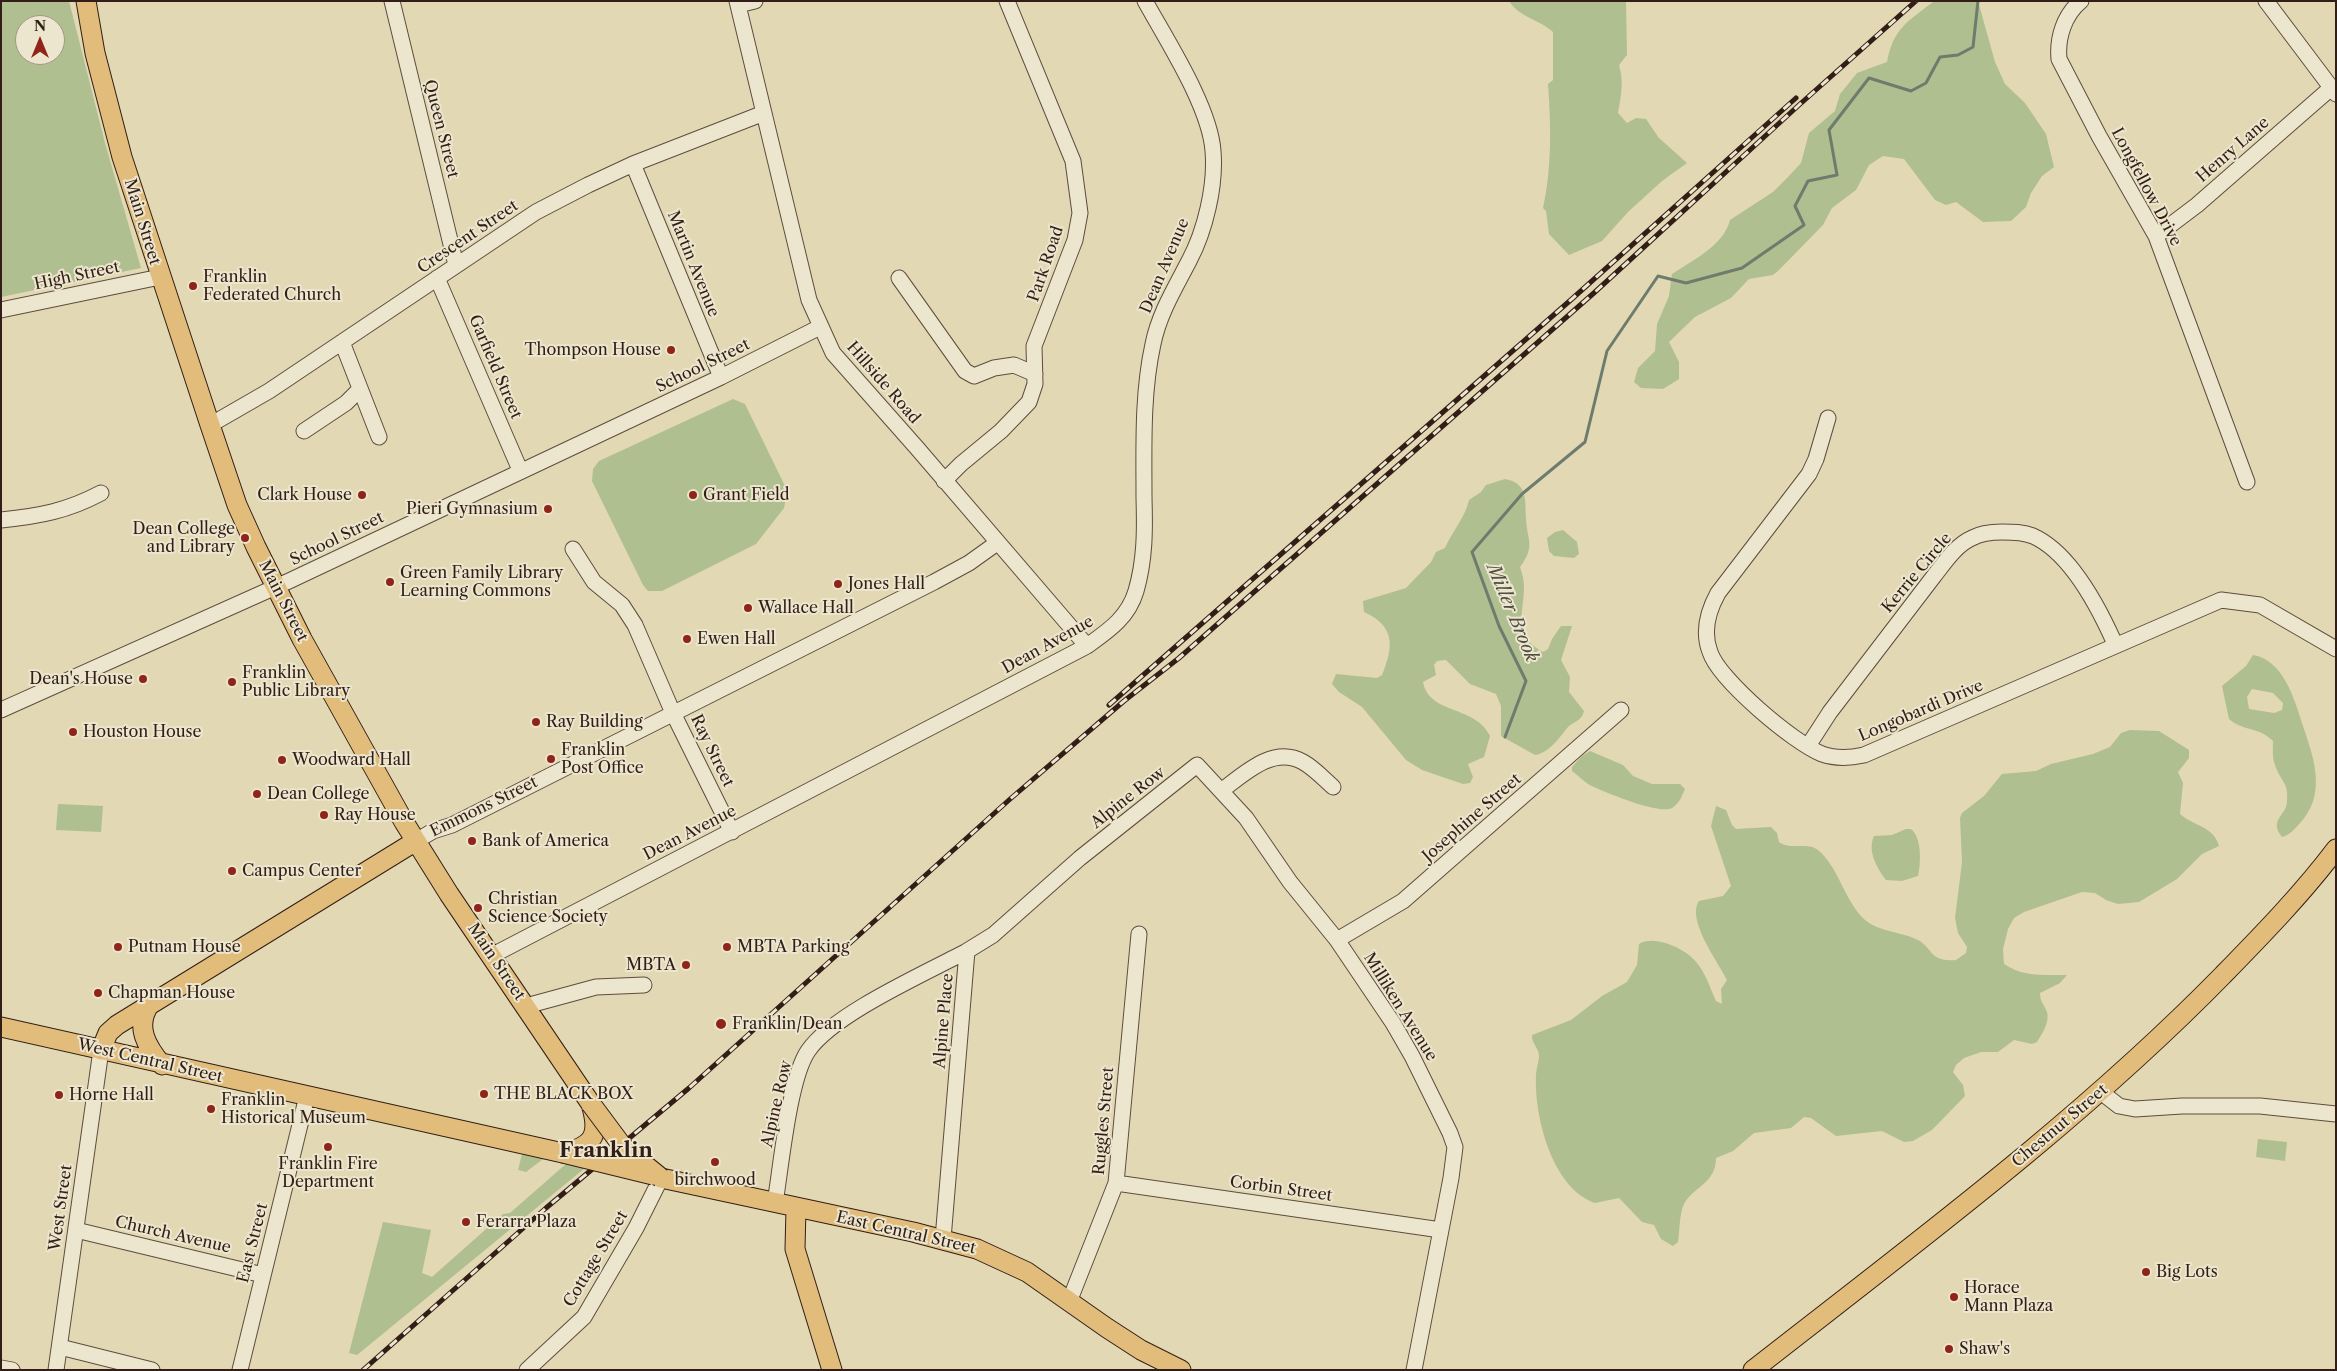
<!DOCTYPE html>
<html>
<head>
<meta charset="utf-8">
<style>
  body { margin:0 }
  #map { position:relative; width:2337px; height:1371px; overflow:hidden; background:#e2d8b4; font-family:"Libre Caslon Text",serif }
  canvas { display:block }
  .frame { position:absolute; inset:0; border:2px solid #321e17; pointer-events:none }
  .north { position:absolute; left:15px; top:15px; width:50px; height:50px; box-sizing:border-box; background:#ece6ce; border:1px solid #a29685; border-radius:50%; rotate:0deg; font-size:14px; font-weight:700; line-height:20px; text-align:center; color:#321e17 }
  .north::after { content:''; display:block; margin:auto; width:18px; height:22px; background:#8f2418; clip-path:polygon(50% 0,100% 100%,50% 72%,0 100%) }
</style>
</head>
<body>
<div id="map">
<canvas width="2337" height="1371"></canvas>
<div class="frame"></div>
<div class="north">N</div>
</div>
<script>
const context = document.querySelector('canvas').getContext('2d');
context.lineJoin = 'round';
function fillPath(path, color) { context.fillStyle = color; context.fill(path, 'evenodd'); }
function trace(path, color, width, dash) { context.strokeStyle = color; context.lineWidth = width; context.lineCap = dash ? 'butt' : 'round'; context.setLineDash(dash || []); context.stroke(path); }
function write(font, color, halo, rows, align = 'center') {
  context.font = font + ' "Libre Caslon Text",serif'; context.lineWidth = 4; context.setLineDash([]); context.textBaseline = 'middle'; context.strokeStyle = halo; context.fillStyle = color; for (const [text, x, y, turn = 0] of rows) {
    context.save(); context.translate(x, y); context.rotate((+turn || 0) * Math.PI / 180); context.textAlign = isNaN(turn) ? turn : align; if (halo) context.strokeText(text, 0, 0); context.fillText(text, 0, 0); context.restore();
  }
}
fillPath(new Path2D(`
  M 1,1 L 69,1 L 105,143 L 141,268 L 1,297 ZM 25,25 L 55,25 L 55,55 L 25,55 Z
  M 1509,1 L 1626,1 L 1627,55 L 1619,65 C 1624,82 1621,95 1618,113 L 1627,123 L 1636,118 L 1646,119 L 1659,138 L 1687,163 L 1662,181 L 1628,212 L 1602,241 L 1569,255 L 1549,234 L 1546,211 L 1543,208 C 1552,167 1551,125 1548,84 L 1553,80 L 1553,32 C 1539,19 1520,18 1509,1 Z
  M 1938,1 L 1978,1 L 1995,62 L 2005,84 L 2025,103 L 2046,134 L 2054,167 L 2042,176 L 2031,193 L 2026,207 L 2011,221 L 1983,222 L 1956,202 L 1946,205 L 1935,200 L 1904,159 L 1883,156 L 1869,165 L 1856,190 L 1832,208 L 1823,225 L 1778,271 L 1773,275 L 1749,279 L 1731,298 L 1695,317 L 1669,342 L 1679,362 L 1679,379 L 1663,389 L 1641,388 L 1634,382 L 1638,368 L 1655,351 L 1657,324 L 1669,296 L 1672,274 C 1692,261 1724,245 1730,220 L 1773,192 L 1788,177 L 1801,163 L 1809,133 L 1835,111 L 1840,94 L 1857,73 L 1887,62 C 1893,29 1907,22 1933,2 Z
  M 733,399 L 745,404 L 785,486 L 786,498 L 784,508 L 756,544 L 662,591 L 648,591 L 643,585 L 592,481 L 593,469 L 599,461 Z
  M 1505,479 C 1528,483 1525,500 1526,519 C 1527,540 1536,546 1520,567 C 1522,573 1524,580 1524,586 C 1524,615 1511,635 1543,652 L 1548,649 L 1552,639 L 1561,626 L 1572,626 L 1561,660 L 1570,677 L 1569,692 L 1584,711 C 1582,721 1574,721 1568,727 C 1560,737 1549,753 1535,755 L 1501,736 L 1501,706 L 1496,694 L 1470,684 L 1446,660 L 1437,661 L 1434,665 L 1436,675 L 1423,682 C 1429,715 1476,705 1490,736 L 1484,757 L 1468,764 L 1473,777 L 1470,783 L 1463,784 L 1422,770 L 1406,760 L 1362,707 L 1339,692 L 1332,684 L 1336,674 L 1377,678 L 1382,675 C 1394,646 1395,626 1364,612 L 1363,601 L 1406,588 L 1431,562 L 1436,552 L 1445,548 C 1453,530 1465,518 1469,500 L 1481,492 L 1486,485 Z
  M 1563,530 L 1577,542 L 1579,554 L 1574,558 L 1554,556 L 1549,551 L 1547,538 L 1555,532 Z
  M 2253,655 C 2283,660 2294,698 2302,723 C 2313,756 2327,791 2302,821 C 2295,828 2292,834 2282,837 C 2268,819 2287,816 2287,801 C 2289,782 2280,781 2275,765 C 2272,758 2273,748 2273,741 C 2258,726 2244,732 2229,719 L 2222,686 L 2246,666 ZM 2252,689 L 2273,693 L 2283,703 L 2282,710 L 2274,713 L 2249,709 L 2247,697 Z
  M 2130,730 L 2159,731 L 2189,750 L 2189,758 L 2178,772 L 2183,783 L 2180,814 C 2193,826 2214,826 2219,846 L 2202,854 L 2177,879 L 2139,902 L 2118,904 L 2106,900 L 2095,893 L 2082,892 L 2024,912 L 2014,918 L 2008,929 L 2003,949 L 2004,964 C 2023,977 2044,975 2067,975 L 2060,983 L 2040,993 C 2040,1002 2044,1004 2047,1012 C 2050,1022 2042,1034 2037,1042 L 2032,1044 L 2014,1040 L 1998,1052 L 1981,1052 L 1964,1058 L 1956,1065 L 1953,1072 L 1963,1085 L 1965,1096 L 1932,1130 L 1913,1141 L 1904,1142 L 1882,1131 L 1836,1136 L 1811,1118 L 1804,1117 L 1791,1128 L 1754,1133 L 1733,1151 L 1716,1158 C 1716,1182 1696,1186 1685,1202 C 1679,1212 1680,1230 1678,1242 L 1673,1246 L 1661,1239 L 1654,1225 L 1642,1222 L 1619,1198 L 1595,1203 C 1552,1188 1534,1116 1536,1075 C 1536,1069 1539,1062 1539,1056 C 1539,1048 1531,1043 1532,1035 L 1571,1020 L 1602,996 L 1627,982 L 1637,965 L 1639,944 C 1654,934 1687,949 1697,963 C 1706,974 1710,988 1716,1001 L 1722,1004 L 1721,989 L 1727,980 C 1719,963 1686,920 1699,901 L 1723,896 L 1731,886 L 1711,826 L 1716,806 L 1726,810 L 1732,825 L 1736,829 L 1771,827 L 1777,833 L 1779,842 C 1791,851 1807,841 1818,850 C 1837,865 1844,898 1862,917 C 1876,932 1900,931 1918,940 C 1934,949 1929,962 1956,960 L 1966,953 L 1967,947 L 1958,933 L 1955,918 L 1962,862 L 1960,818 L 1962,813 L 1984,796 L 2002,774 L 2036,771 L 2051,764 L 2093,754 L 2110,747 L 2121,733 Z
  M 1590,751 L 1623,765 L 1633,776 L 1652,784 L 1680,784 L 1685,789 C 1682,796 1679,804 1672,808 C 1660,815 1607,793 1594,787 C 1586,784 1579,776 1572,771 L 1572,767 L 1582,756 Z
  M 58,804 L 103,806 L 101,832 L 56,830 Z
  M 1906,829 L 1911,829 C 1922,838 1921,863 1918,876 L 1902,881 L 1886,880 C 1877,868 1867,851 1874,836 L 1892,835 Z
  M 2258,1139 L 2287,1142 L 2285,1161 L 2256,1157 Z
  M 522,1154 L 543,1159 L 526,1172 L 518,1170 Z
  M 567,1163 L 585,1168 L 357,1355 L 349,1353 L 383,1222 L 431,1230 L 422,1273 L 432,1277 L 503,1214 L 510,1213 Z`), '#b0bf8f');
trace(new Path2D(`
  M 1505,737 L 1526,681 L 1499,626 L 1472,552 L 1522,494 L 1585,442 L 1607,351 L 1658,276 L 1686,283 L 1742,268 L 1804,225 L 1795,206 L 1808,181 L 1837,175 L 1829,130 L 1869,78 L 1911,91 L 1926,83 L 1940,57 L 1958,55 L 1973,47 L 1978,1`), '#6e7c6d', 3);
const minor = new Path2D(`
  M 392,1 L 456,265
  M 737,1 L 809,300 L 833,353 L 917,448 L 1087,646
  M 2081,1 C 2064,15 2057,38 2059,59 L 2099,136 L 2156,236 L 2247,482
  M 2266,1 L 2336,94
  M 738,5 L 755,1
  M 633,164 L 721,377
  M 2156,236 L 2197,205 L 2331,88
  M 437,278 L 520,470
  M 899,278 L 965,371 L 974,376 L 994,368 L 1014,365 L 1035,374
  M 1,310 L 160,277
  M 342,342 L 379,437
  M 1828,418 L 1816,459 L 1809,474 L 1718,593 C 1708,611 1702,631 1710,652 C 1719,680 1794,743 1822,754 C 1836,759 1850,758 1864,755 L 2221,600 L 2260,605 L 2336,649
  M 210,425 L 269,391 L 536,212 L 588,185 L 633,164 L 764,113
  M 304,431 L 346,403 L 359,390
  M 944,481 L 961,464 L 1001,431 L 1029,402 L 1035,384 L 1034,346 L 1075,240 L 1080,213 L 1073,161 L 1007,1
  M 1,520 C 40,516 67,511 101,493
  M 573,549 L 594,582 L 622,605 L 635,625 L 673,713 L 732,832
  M 1,710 L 289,581 L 721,377 L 820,327
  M 1808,746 L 1830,712 L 1934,576 C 1945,562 1956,545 1972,538 C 1981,533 1992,532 2002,532 C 2013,532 2023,532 2033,536 C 2071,553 2099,608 2115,644
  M 1221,791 C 1244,774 1273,745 1303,762 C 1314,768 1324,779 1333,787
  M 416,841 L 433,831 L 452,825 L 934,582 L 969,563 L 997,543
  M 1337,940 L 1403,901 L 1621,710
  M 491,956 L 1087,646 C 1108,631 1128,618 1136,591 C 1145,560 1145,530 1144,498 C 1144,447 1142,394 1153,344 C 1159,314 1175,288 1189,261 C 1205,231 1216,186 1213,151 C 1210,107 1167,41 1145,1
  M 526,1006 L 596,987 L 644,985
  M 2101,1092 L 2119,1106 L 2135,1109 L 2182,1106 L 2260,1106 L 2336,1114
  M 1116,1183 L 1441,1230
  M 775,1203 C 781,1167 789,1079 808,1051 C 833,1014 926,973 967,951
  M 76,1230 L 263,1275
  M 943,1239 L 967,951 L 993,935 L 1080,858 L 1197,765 L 1246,818 L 1290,882 L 1337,940 L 1393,1023 L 1412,1056 L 1450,1133 L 1455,1147 L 1451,1178 L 1414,1370
  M 1069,1302 L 1116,1183 L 1139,934
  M 60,1347 L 152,1370
  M 1,1368 L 12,1370
  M 56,1370 L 101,1050
  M 240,1370 L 307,1096
  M 527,1370 L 584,1317 L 636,1228 L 661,1178`);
const major = new Path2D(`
  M 150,1004 C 134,1026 147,1047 162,1065
  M 1,1027 L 563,1153 C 595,1146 600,1134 591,1104 L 449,894 L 404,822 L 302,639 L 256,547 L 237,505 L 210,425 L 122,157 L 95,53 L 86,1
  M 101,1050 L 108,1033 L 117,1025 L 416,841
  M 661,1178 L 913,1232 L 977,1249 L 1027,1272 L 1107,1328 L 1141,1350 L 1181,1370
  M 796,1208 L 795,1249 L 832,1370
  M 1753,1370 C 1914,1244 2079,1122 2223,975 C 2262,935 2302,894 2336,849`);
trace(minor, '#5e4c3e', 17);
trace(major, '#321e17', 21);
trace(minor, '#ece6ce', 15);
trace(major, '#e1bc7a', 19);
const rail = new Path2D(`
  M 1109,705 L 1573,298 L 1796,98
  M 363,1370 L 546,1208 L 689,1088 L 1009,800 L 1124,701 L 1179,658 L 1595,292 L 1799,105 L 1916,1`);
trace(rail, '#321e17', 5);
trace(rail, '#ece6ce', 3, [9]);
const majorBridge = new Path2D(`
  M 591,1104 L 623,1147 L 661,1178
  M 563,1153 L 653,1175`);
trace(majorBridge, '#321e17', 21, []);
trace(majorBridge, '#e1bc7a', 19);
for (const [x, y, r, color] of [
  [193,286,5,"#8f2418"],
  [671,350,5,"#8f2418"],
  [362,495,5,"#8f2418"],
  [693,495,5,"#8f2418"],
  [548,509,5,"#8f2418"],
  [245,538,5,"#8f2418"],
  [390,582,5,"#8f2418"],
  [838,584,5,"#8f2418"],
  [748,608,5,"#8f2418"],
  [687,639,5,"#8f2418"],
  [143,679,5,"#8f2418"],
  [232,682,5,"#8f2418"],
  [536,722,5,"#8f2418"],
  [73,732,5,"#8f2418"],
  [551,759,5,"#8f2418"],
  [282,760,5,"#8f2418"],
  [257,794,5,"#8f2418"],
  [324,815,5,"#8f2418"],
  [472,841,5,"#8f2418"],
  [232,871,5,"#8f2418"],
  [478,908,5,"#8f2418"],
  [118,947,5,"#8f2418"],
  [727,947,5,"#8f2418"],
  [686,965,5,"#8f2418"],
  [98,993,5,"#8f2418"],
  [721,1024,6,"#8f2418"],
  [484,1094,5,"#8f2418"],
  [59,1095,5,"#8f2418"],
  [211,1109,5,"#8f2418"],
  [328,1147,5,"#8f2418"],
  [715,1162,5,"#8f2418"],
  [466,1222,5,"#8f2418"],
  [2146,1272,5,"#8f2418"],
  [1954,1297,5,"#8f2418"],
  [1949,1349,5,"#8f2418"]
]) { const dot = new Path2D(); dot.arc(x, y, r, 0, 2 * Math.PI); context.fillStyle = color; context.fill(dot); trace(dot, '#ece6ce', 2); }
write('16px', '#321e17', '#ece6ce', [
  ["Queen Street",441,129,76],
  ["Henry Lane",2233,150,-41],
  ["Longfellow Drive",2146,187,62],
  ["Main Street",142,222,73],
  ["Crescent Street",468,237,-34],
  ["Martin Avenue",693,264,68],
  ["Park Road",1046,264,-71],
  ["Dean Avenue",1165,266,-67],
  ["High Street",77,276,-12],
  ["School Street",703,366,-26],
  ["Garfield Street",495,367,67],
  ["Hillside Road",883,383,49],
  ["School Street",337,539,-26],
  ["Kerrie Circle",1917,573,-50],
  ["Main Street",283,601,63],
  ["Dean Avenue",1048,645,-29],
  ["Longobardi Drive",1921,711,-23],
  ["Ray Street",712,751,64],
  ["Alpine Row",1128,798,-38],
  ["Emmons Street",484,807,-26],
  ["Josephine Street",1472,818,-41],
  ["Dean Avenue",690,833,-27],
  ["Main Street",496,962,56],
  ["Milliken Avenue",1400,1007,58],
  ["Alpine Place",944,1021,-85],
  ["West Central Street",150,1061,13],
  ["Alpine Row",777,1104,-77],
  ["Ruggles Street",1104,1121,-85],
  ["Chestnut Street",2060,1126,-40],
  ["Corbin Street",1281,1189,8],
  ["West Street",61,1208,-82],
  ["East Central Street",906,1233,13],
  ["Church Avenue",173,1235,13],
  ["East Street",253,1243,-76],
  ["Cottage Street",596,1259,-59]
]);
write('16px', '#321e17', '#ece6ce', [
  ["Franklin",203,277],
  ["Federated Church",203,295],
  ["Thompson House",661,350,"right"],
  ["Clark House",352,495,"right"],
  ["Grant Field",703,495],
  ["Pieri Gymnasium",538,509,"right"],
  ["Dean College",235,529,"right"],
  ["and Library",235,547,"right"],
  ["Green Family Library",400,573],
  ["Learning Commons",400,591],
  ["Jones Hall",848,584],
  ["Wallace Hall",758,608],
  ["Ewen Hall",697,639],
  ["Franklin",242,673],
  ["Public Library",242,691],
  ["Dean's House",133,679,"right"],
  ["Ray Building",546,722],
  ["Houston House",83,732],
  ["Franklin",561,750],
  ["Post Office",561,768],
  ["Woodward Hall",292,760],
  ["Dean College",267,794],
  ["Ray House",334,815],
  ["Bank of America",482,841],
  ["Campus Center",242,871],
  ["Christian",488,899],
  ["Science Society",488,917],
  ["Putnam House",128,947],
  ["MBTA Parking",737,947],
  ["MBTA",676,965,"right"],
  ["Chapman House",108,993],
  ["Franklin/Dean",732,1024],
  ["THE BLACK BOX",494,1094],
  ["Horne Hall",69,1095],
  ["Franklin",221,1100],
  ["Historical Museum",221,1118],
  ["Franklin Fire",328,1164,"center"],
  ["Department",328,1182,"center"],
  ["birchwood",715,1180,"center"],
  ["Ferarra Plaza",476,1222],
  ["Big Lots",2156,1272],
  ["Horace",1964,1288],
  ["Mann Plaza",1964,1306],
  ["Shaw's",1959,1349]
], 'left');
write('italic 18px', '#504d42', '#ece6ce', [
  ["Miller Brook",1512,613,67]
]);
write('bold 21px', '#321e17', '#ece6ce', [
  ["Franklin",606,1151]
]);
</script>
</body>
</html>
